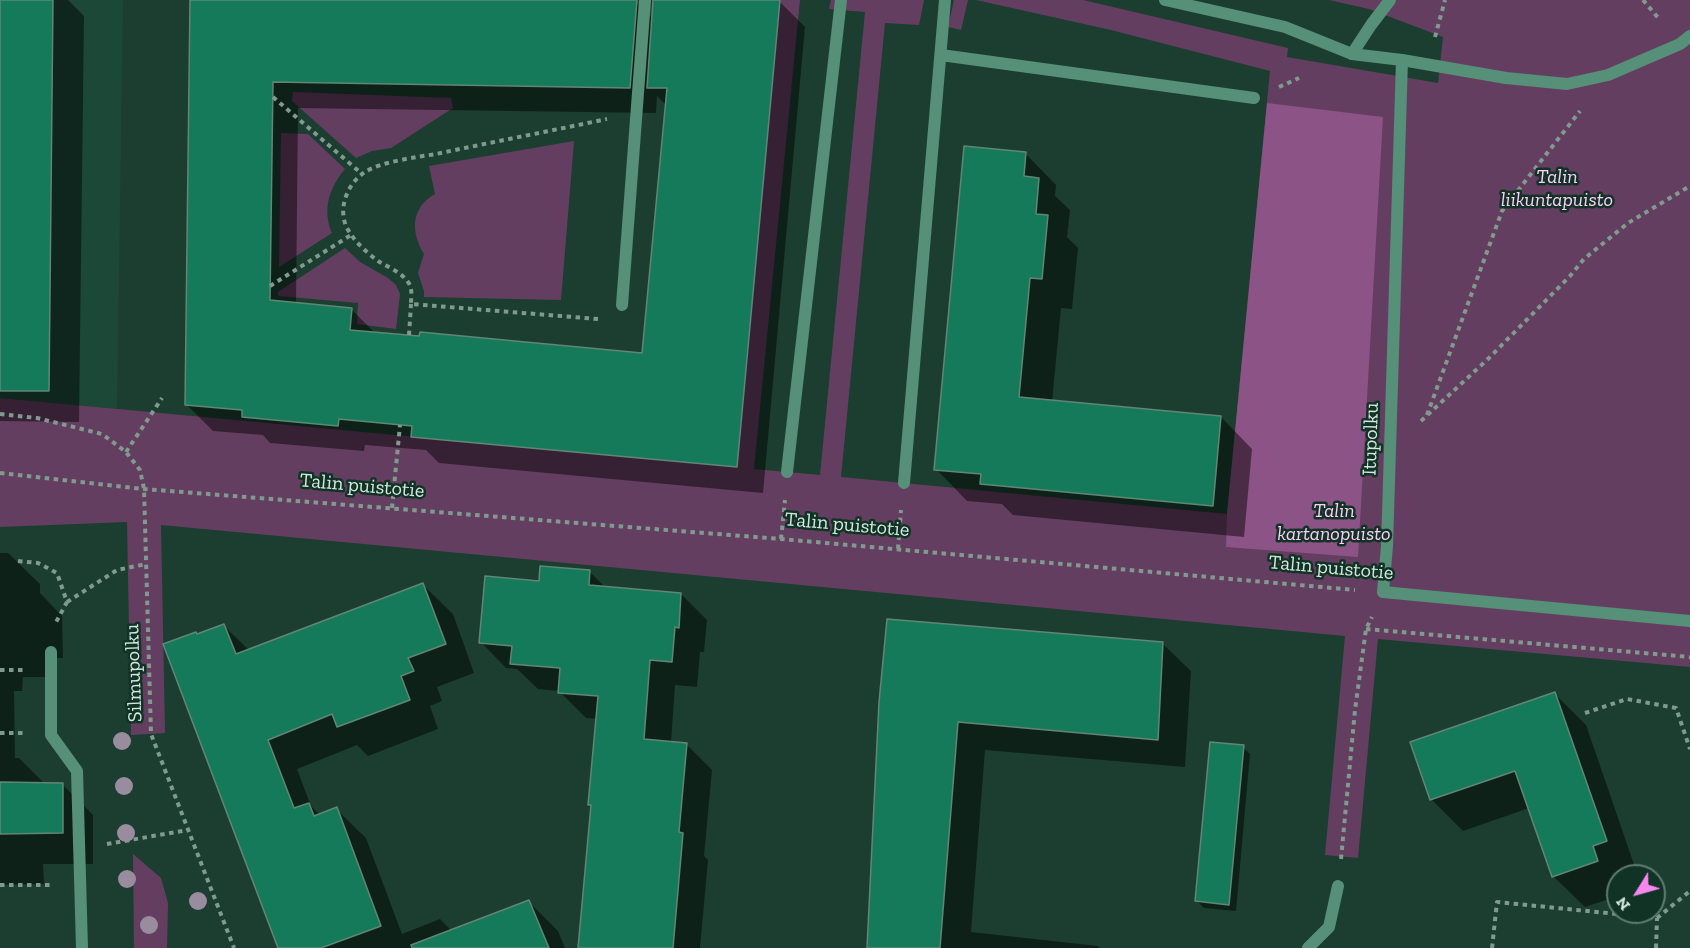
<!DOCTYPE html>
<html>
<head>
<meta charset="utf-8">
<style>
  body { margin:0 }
  #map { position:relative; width:1690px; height:948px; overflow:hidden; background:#1c3e30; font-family:"Zilla Slab",serif }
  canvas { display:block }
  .north { position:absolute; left:1606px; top:864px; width:60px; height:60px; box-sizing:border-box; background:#113326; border:2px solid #5f7b6f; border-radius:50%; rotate:233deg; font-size:16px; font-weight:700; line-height:24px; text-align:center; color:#d4e7dd }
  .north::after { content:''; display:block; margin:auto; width:21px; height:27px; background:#f688ed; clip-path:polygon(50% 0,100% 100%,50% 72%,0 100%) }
</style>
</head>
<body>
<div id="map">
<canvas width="1690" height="948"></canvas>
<div class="north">N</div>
</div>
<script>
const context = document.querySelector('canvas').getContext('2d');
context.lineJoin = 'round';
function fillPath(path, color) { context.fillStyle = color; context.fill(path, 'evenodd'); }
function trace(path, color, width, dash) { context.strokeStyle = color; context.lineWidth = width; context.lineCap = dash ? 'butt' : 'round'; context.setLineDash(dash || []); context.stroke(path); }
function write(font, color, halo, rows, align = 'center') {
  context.font = font + ' "Zilla Slab",serif'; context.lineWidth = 5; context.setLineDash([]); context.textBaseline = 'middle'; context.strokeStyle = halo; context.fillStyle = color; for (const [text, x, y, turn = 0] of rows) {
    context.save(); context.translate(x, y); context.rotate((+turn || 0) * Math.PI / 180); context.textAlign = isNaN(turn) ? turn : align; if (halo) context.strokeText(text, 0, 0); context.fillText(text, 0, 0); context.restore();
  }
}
fillPath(new Path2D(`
  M 0,0 L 123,0 L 117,409 L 0,398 Z`), '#1c4837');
fillPath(new Path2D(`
  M 780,0 L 800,0 L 754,469 L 820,475 L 865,12 L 829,9 L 831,0 L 924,0 L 919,25 L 885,23 L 841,477 L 1227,514 L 1270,71 L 1111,30 L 976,0 L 1083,0 L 1288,48 L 1287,57 L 1438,83 L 1443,37 L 1369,9 L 1329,0 L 1690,0 L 1690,667 L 1378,639 L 1358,858 L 1325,855 L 1345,636 L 161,525 L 165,733 L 131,735 L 127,522 L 0,527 L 0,398 L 737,467 Z
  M 954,0 L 968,0 L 961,30 L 948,27 Z
  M 293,92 L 451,98 L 453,108 L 391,148 L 372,151 L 356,158 L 292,101 Z
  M 281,133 L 308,134 L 345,169 C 329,188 322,210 332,233 L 279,267 Z
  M 574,141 L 561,300 L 424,297 L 424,291 L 418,273 L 424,254 C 411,233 410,208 435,194 L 429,166 Z
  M 345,248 L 360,262 L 388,278 L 396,285 L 400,294 L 396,329 L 357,324 L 358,303 L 278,296 L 278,292 Z
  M 133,854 L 161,878 L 168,903 L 167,948 L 134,948 Z`), '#643e60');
fillPath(new Path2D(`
  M 1267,103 L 1383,117 L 1358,557 L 1226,547 L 1227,514 Z`), '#8c5386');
fillPath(new Path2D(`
  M 0,0 L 68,0 L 84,16 L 79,422 L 0,421 Z
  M 191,0 L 545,0 L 636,2 L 653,19 L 676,0 L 779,1 L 805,27 L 763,493 L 439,463 L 426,450 L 365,445 L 364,451 L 270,443 L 263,435 L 213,431 L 186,404 ZM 657,96 L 667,106 L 644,354 L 376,334 L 352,310 L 296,304 L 298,108 L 656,113 Z
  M 1025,153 L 1056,185 L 1055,196 L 1070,210 L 1067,237 L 1078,248 L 1072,309 L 1061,308 L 1052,402 L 1221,417 L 1252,449 L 1244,537 L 1013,515 L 1002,504 L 967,501 L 936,469 Z
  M 0,553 L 8,553 L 40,584 L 40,593 L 62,616 L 63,658 L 48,658 L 49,677 L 23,677 L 22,691 L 14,691 L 15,758 L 19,758 L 45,784 L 62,784 L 93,815 L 93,864 L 43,864 L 44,884 L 0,885 Z
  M 590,572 L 606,588 L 681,594 L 707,620 L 704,652 L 700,652 L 697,687 L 675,685 L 671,743 L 686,744 L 712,770 L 704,856 L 708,860 L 700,948 L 580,948 L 592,807 L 590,804 L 597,719 L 586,718 L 559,691 L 538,689 L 517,669 L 506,668 L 481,642 L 540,583 Z
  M 423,585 L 453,614 L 474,673 L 437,687 L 442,701 L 430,706 L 438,729 L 368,756 L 357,745 L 297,769 L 311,806 L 320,815 L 336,809 L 366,838 L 402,934 L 440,919 L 452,931 L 529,902 L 558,931 L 565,948 L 280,948 L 198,636 L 224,626 L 249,650 Z
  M 1162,643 L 1191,671 L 1185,767 L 985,750 L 971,932 L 1098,946 L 1100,948 L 868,948 L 881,703 Z
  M 1555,694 L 1586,725 L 1637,873 L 1628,876 L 1618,876 L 1618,896 L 1585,907 L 1553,876 L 1529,808 L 1463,831 L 1432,800 L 1412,743 Z
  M 1243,747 L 1250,754 L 1236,911 L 1204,908 L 1197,901 Z`), '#0007');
const building = new Path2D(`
  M 0,0 L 53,0 L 49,391 L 0,391 Z
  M 190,0 L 637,0 L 630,88 L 273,82 L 270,300 L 352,308 L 350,330 L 419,336 L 420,332 L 642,353 L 667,88 L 647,88 L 653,0 L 780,0 L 737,467 L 411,437 L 412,426 L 339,419 L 338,426 L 242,417 L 242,410 L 185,405 Z
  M 964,146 L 1026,152 L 1024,176 L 1039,178 L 1036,214 L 1048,215 L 1042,279 L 1030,278 L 1019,397 L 1221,416 L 1213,506 L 980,484 L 981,474 L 934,470 Z
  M 540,566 L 590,570 L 589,585 L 681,593 L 679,628 L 675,627 L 672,662 L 650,660 L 644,739 L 687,743 L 679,832 L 683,833 L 673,948 L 578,948 L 591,805 L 588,805 L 598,696 L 558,693 L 560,668 L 510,664 L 512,646 L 479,643 L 485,576 L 539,581 Z
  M 423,583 L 446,644 L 408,658 L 414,671 L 401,676 L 410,700 L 337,727 L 332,714 L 268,740 L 294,808 L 309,803 L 314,816 L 337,807 L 381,926 L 321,948 L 278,948 L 163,644 L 196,632 L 197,634 L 224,624 L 236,654 Z
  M 887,619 L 1163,642 L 1158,740 L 958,722 L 940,948 L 867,948 L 879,702 Z
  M 1555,692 L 1607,841 L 1593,846 L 1598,861 L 1552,877 L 1515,771 L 1430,800 L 1410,742 Z
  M 1210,742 L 1244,745 L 1229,905 L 1195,901 Z
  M 0,782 L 63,783 L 63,833 L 0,834 Z
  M 529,900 L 549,948 L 412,948 L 411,945 Z`);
fillPath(building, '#157a5a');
trace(building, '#628676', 1.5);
trace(new Path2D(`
  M 1643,0 L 1660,20
  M 1435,37 L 1445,0
  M 1279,87 L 1299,78
  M 273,97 L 362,174
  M 270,286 L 351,235
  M 598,319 L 411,304 C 411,297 413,288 408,282 C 401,272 388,267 378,261 C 366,252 354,241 347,228 C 337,208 348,183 365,172 C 380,162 417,157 436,154 C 493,142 550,131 607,119
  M 409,335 L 411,304
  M 0,414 L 37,418 L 102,434 L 126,452 L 140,470 L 144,489 L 151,734 L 234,948
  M 1427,415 L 1502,211 L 1580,111
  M 1421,421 L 1489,358 L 1570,276 L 1584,259 L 1628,223 L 1690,186
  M 126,452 L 162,398
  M 0,473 L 144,489 L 781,539 L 1355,590
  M 392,508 L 400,425
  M 781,539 L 785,500
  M 898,549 L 901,510
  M 18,561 L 38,563 L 57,573 L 67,602 L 55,624
  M 67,602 L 117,570 L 146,564
  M 1366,629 L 1690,657
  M 0,670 L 23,670
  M 1585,713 L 1627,699 L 1676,708 L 1690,749
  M 0,733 L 23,733
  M 107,844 L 188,830
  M 1341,859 L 1355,710 L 1366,629 L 1372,617
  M 0,885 L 50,885
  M 1492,948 L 1497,902 L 1657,918 L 1690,891
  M 1656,948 L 1657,918`), '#809a8e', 4, [4.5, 4.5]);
trace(new Path2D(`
  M 1352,54 L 1371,25 L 1390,0
  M 941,55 L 1254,98
  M 1402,60 L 1506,78 L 1567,84 L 1608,75 L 1680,44 L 1690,36
  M 622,305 L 645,0
  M 787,472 L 841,0
  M 904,483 L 945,0
  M 1383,592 L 1690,621
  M 51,652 L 51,735 L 77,771 L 82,948
  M 1308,948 L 1329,927 L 1338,886`), '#569078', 12);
trace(new Path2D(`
  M 1165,0 L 1285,27 L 1352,54 L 1402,60 L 1387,546 L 1383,592`), '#569078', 12);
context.fillStyle = '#988c9e';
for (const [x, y] of [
  [122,741],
  [124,786],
  [126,833],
  [127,879],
  [198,901],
  [149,925]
]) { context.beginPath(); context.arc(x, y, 9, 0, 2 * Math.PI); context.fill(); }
write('italic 20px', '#feccf8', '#113326', [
  ["Talin",1557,177],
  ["liikuntapuisto",1557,200],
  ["Talin",1334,511],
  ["kartanopuisto",1334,534]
]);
write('20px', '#d4e7dd', '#113326', [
  ["Itupolku",1371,439,-88],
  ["Talin puistotie",362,486,5],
  ["Talin puistotie",847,525,5],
  ["Talin puistotie",1331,568,5],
  ["Silmupolku",134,673,-92]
]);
</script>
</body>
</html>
